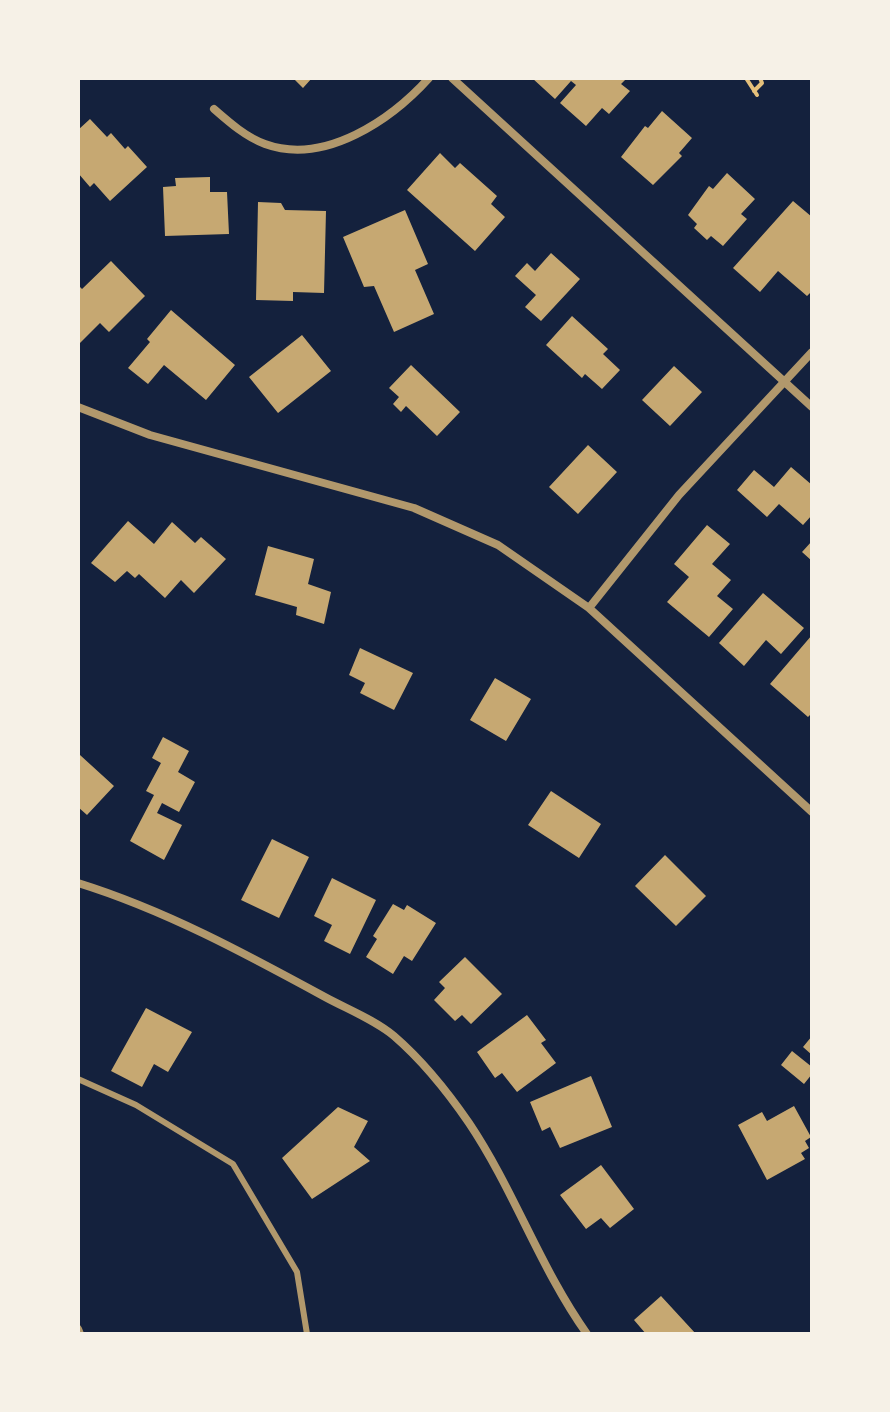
<!DOCTYPE html>
<html>
<head>
<meta charset="utf-8">
<style>
  body { margin:0 }
  #map { position:relative; width:890px; height:1412px; overflow:hidden; background:#14213d; font-family:"IBM Plex Sans",sans-serif }
  canvas { display:block }
  .frame { position:absolute; inset:0; border:80px solid #f6f1e7; pointer-events:none }
</style>
</head>
<body>
<div id="map">
<canvas width="890" height="1412"></canvas>
<div class="frame"></div>
</div>
<script>
const context = document.querySelector('canvas').getContext('2d');
context.lineJoin = 'round';
function fillPath(path, color) { context.fillStyle = color; context.fill(path, 'evenodd'); }
function trace(path, color, width, dash) { context.strokeStyle = color; context.lineWidth = width; context.lineCap = dash ? 'butt' : 'round'; context.setLineDash(dash || []); context.stroke(path); }
fillPath(new Path2D(`
  M 293,78 L 312,78 L 303,88 Z
  M 532,78 L 627,78 L 621,84 L 630,91 L 609,114 L 602,108 L 586,126 L 560,103 L 576,85 L 571,81 L 555,99 Z
  M 662,111 L 692,138 L 679,153 L 682,156 L 653,185 L 621,157 L 645,126 L 648,128 Z
  M 90,119 L 107,137 L 111,133 L 125,149 L 128,146 L 147,167 L 110,201 L 94,183 L 90,187 L 78,173 L 78,130 Z
  M 440,153 L 455,168 L 460,163 L 497,196 L 491,204 L 505,217 L 475,251 L 407,190 Z
  M 727,173 L 755,199 L 741,214 L 747,219 L 723,246 L 711,236 L 707,240 L 694,228 L 697,224 L 688,215 L 709,186 L 713,189 Z
  M 210,177 L 210,192 L 227,192 L 229,234 L 165,236 L 163,187 L 176,186 L 175,178 Z
  M 793,201 L 812,217 L 812,291 L 807,296 L 778,271 L 760,292 L 733,268 Z
  M 258,202 L 281,203 L 285,210 L 326,211 L 324,293 L 293,292 L 293,301 L 256,300 Z
  M 405,210 L 428,264 L 415,270 L 434,314 L 394,332 L 374,286 L 364,287 L 343,237 Z
  M 551,253 L 580,279 L 541,321 L 525,307 L 536,295 L 515,276 L 527,263 L 535,271 Z
  M 111,261 L 145,296 L 109,332 L 100,323 L 78,345 L 78,285 L 82,289 Z
  M 171,310 L 235,365 L 206,400 L 164,365 L 148,384 L 128,368 L 150,342 L 147,339 Z
  M 572,316 L 608,349 L 603,354 L 620,370 L 602,389 L 585,374 L 582,378 L 546,345 Z
  M 302,335 L 331,371 L 278,413 L 249,377 Z
  M 411,365 L 460,412 L 437,436 L 406,406 L 401,412 L 393,404 L 399,397 L 389,388 Z
  M 674,366 L 702,392 L 670,426 L 642,400 Z
  M 588,445 L 617,472 L 578,514 L 549,487 Z
  M 791,467 L 812,485 L 812,515 L 803,525 L 779,504 L 767,517 L 737,490 L 754,470 L 774,487 Z
  M 128,521 L 154,544 L 172,522 L 195,543 L 201,537 L 226,559 L 194,593 L 181,580 L 165,598 L 139,574 L 135,578 L 127,571 L 115,582 L 91,563 Z
  M 707,525 L 730,544 L 712,564 L 731,580 L 717,596 L 733,609 L 709,637 L 667,602 L 689,577 L 674,564 Z
  M 812,541 L 812,561 L 802,552 Z
  M 268,546 L 314,559 L 308,584 L 331,592 L 324,624 L 296,615 L 297,607 L 255,595 Z
  M 763,593 L 804,628 L 781,654 L 766,640 L 744,666 L 719,643 Z
  M 812,635 L 812,713 L 808,717 L 770,684 Z
  M 360,648 L 413,673 L 394,710 L 360,693 L 365,683 L 349,675 Z
  M 495,678 L 531,699 L 506,741 L 470,720 Z
  M 163,737 L 189,751 L 178,772 L 195,782 L 179,812 L 162,803 L 157,813 L 182,825 L 164,860 L 130,841 L 154,795 L 146,791 L 161,763 L 152,758 Z
  M 80,755 L 114,786 L 87,815 L 78,807 Z
  M 551,791 L 601,824 L 579,858 L 528,825 Z
  M 272,839 L 309,857 L 279,918 L 241,900 Z
  M 665,855 L 706,896 L 676,926 L 635,886 Z
  M 332,878 L 376,900 L 350,954 L 324,941 L 332,925 L 314,916 Z
  M 393,904 L 404,910 L 407,905 L 436,923 L 412,961 L 404,956 L 393,974 L 366,957 L 377,939 L 373,936 Z
  M 465,957 L 502,994 L 471,1024 L 462,1015 L 455,1021 L 434,1000 L 445,988 L 439,982 Z
  M 146,1008 L 192,1032 L 168,1072 L 154,1064 L 142,1087 L 111,1071 Z
  M 527,1015 L 546,1040 L 541,1043 L 556,1063 L 517,1092 L 502,1073 L 495,1078 L 477,1052 Z
  M 812,1036 L 812,1055 L 803,1047 Z
  M 792,1051 L 812,1067 L 812,1074 L 804,1084 L 781,1065 Z
  M 591,1076 L 612,1127 L 560,1148 L 550,1127 L 542,1131 L 530,1102 Z
  M 794,1106 L 811,1137 L 805,1141 L 809,1148 L 801,1153 L 805,1159 L 767,1180 L 738,1125 L 762,1112 L 767,1121 Z
  M 338,1107 L 368,1121 L 354,1147 L 370,1161 L 312,1199 L 282,1158 Z
  M 601,1165 L 634,1209 L 610,1228 L 601,1218 L 586,1229 L 560,1195 Z
  M 661,1296 L 696,1334 L 646,1334 L 634,1320 Z`), '#c6a872');
trace(new Path2D(`
  M 746,78 L 757,95
  M 754,91 L 762,83 L 760,78`), '#e5c07b', 4);
trace(new Path2D(`
  M 78,1079 L 136,1105 L 233,1164 L 297,1272 L 307,1334`), '#b1986c', 6);
trace(new Path2D(`
  M 452,78 L 812,407
  M 214,109 C 230,123 246,137 265,144 C 325,166 392,119 429,78
  M 78,407 L 150,435 L 414,508 L 498,545 L 589,608 L 812,812
  M 589,608 L 679,495 L 812,352
  M 78,883 C 165,910 246,954 325,997 C 347,1009 375,1020 394,1036 C 423,1061 447,1091 469,1123 C 514,1190 540,1268 587,1334
  M 78,1329 L 80,1334`), '#b1986c', 8);
</script>
</body>
</html>
